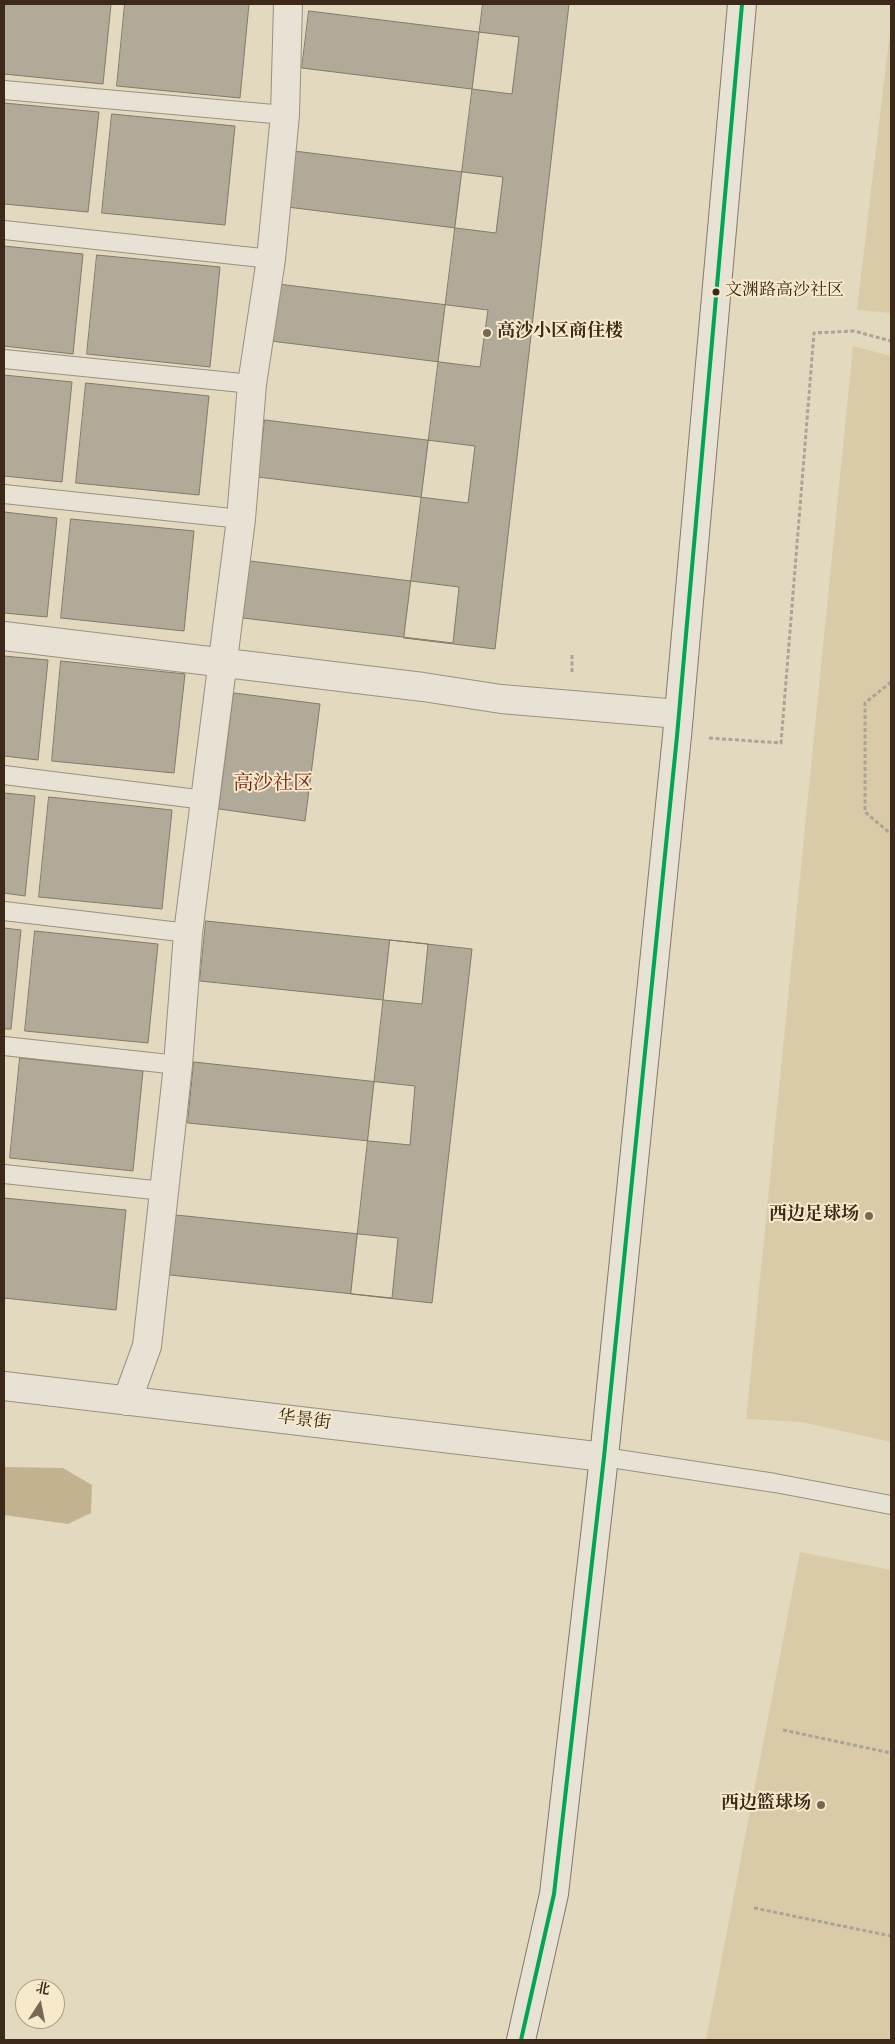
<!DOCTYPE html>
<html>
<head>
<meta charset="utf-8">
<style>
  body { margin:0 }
  #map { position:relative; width:895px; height:2044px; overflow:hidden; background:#e3d9be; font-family:"Sorts Mill Goudy","Noto Serif SC",serif }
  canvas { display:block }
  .frame { position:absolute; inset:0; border:5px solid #3d2919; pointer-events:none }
  .north { position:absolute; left:15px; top:1979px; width:50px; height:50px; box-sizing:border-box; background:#f7eacb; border:1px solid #ad9d84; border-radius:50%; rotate:11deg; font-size:14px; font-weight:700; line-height:20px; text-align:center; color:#3d2919 }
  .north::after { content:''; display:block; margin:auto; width:18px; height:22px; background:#776753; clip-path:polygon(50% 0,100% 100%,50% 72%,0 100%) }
</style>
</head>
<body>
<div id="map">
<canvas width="895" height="2044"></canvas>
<div class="frame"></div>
<div class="north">北</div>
</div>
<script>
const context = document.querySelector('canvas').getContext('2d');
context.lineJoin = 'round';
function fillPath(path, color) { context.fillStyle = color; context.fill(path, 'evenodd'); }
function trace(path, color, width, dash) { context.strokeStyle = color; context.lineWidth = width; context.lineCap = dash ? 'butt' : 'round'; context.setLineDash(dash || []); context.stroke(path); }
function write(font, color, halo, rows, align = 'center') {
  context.font = font + ' "Sorts Mill Goudy","Noto Serif SC",serif'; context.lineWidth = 4; context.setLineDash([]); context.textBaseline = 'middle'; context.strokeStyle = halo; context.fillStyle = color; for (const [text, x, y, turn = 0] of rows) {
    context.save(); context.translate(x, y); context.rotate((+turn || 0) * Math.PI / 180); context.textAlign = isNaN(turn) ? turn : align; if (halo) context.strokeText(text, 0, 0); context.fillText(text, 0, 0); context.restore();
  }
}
fillPath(new Path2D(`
  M 891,22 L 891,313 L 857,310 Z
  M 853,346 L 891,356 L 891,1442 L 802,1422 L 746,1419 Z
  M 800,1552 L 891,1570 L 891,2040 L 706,2040 Z`), '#dacba8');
fillPath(new Path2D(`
  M 4,1467 L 63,1468 L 92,1485 L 91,1513 L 68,1524 L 4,1515 Z`), '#c2b290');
const building = new Path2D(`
  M 4,4 L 111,4 L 103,84 L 4,74 Z
  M 125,4 L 249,4 L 240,98 L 117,86 Z
  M 483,4 L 569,4 L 495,649 L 404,638 Z
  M 309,11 L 519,37 L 512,94 L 302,68 Z
  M 4,103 L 99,112 L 88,212 L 4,204 Z
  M 112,114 L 235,126 L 225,225 L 102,213 Z
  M 294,151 L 503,177 L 496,233 L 287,207 Z
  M 4,246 L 83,254 L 73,354 L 4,346 Z
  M 97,255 L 220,267 L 210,367 L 87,354 Z
  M 278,284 L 488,310 L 480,367 L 271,341 Z
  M 4,375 L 72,382 L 62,482 L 4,476 Z
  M 86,383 L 209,396 L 199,495 L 76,483 Z
  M 265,420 L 475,446 L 468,503 L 258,477 Z
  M 4,512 L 57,518 L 47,617 L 4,613 Z
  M 71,519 L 194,531 L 184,631 L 61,618 Z
  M 250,561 L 459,587 L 453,643 L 243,618 Z
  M 4,656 L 48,660 L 38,760 L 4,756 Z
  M 61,661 L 185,674 L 174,773 L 52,761 Z
  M 234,693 L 320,704 L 305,821 L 219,809 Z
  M 4,793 L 35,796 L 25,896 L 4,893 Z
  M 49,797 L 172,810 L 162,909 L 39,897 Z
  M 206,921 L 428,944 L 422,1004 L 200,981 Z
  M 4,928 L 21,930 L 11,1029 L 4,1029 Z
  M 35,931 L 158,944 L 148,1043 L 25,1031 Z
  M 390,940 L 472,949 L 432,1303 L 351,1294 Z
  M 20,1058 L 143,1071 L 133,1171 L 10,1158 Z
  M 194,1062 L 415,1086 L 410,1145 L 188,1123 Z
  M 4,1198 L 126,1210 L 116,1310 L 4,1298 Z
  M 176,1215 L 398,1238 L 392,1298 L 170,1275 Z`);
fillPath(building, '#b2aa98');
trace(building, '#81796a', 1);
const service = new Path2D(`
  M 4,90 L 285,115
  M 4,230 L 271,259
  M 4,359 L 252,384
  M 4,494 L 241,519
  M 4,775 L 205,800
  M 4,911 L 188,933
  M 4,1046 L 178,1065
  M 4,1174 L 163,1191
  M 604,1457 L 775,1483 L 891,1505`);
const minor = new Path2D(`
  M 4,636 L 423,687 L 501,699 L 679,714
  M 127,1401 L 147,1346 L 178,1065 L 188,933 L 241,519 L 252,384 L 271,259 L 285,115 L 288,4`);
const tertiary = new Path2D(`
  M 4,1386 L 604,1457`);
const secondary = new Path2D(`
  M 521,2040 L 554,1894 L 604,1457 L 677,736 L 742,4`);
trace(service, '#99907f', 20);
trace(minor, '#99907f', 30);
trace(tertiary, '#99907f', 30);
trace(secondary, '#81796a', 30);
trace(new Path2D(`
  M 572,672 L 572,655
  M 891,682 L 865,703 L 865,812 L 891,834
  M 709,738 L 781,743 L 814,333 L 854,331 L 891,341
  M 783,1730 L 891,1753
  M 754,1908 L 891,1936`), '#aaa398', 3, [4, 2.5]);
trace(service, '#e8e2d5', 18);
trace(minor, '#e8e2d5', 28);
trace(tertiary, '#e8e2d5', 28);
trace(secondary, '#e8e2d5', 28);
trace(new Path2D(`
  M 521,2040 L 554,1894 L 604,1457 L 677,736 L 742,4`), '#00a651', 4);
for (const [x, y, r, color] of [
  [716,292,4.5,"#3d2919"],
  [487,333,5,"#776753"],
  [869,1216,5,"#776753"],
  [821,1805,5,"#776753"]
]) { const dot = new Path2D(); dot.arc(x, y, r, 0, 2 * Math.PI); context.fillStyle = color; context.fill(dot); trace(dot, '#f7eacb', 2); }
write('17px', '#3d2919', '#f7eacb', [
  ["文渊路高沙社区",725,292]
], 'left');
write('bold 18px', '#3d2919', '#f7eacb', [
  ["高沙小区商住楼",497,333,"left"],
  ["西边足球场",859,1216],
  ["西边篮球场",811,1805]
], 'right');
write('18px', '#3d2919', '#f7eacb', [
  ["华景街",304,1422,7]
]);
write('20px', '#7a1f14', '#f7eacb', [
  ["高沙社区",273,786]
]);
</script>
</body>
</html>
